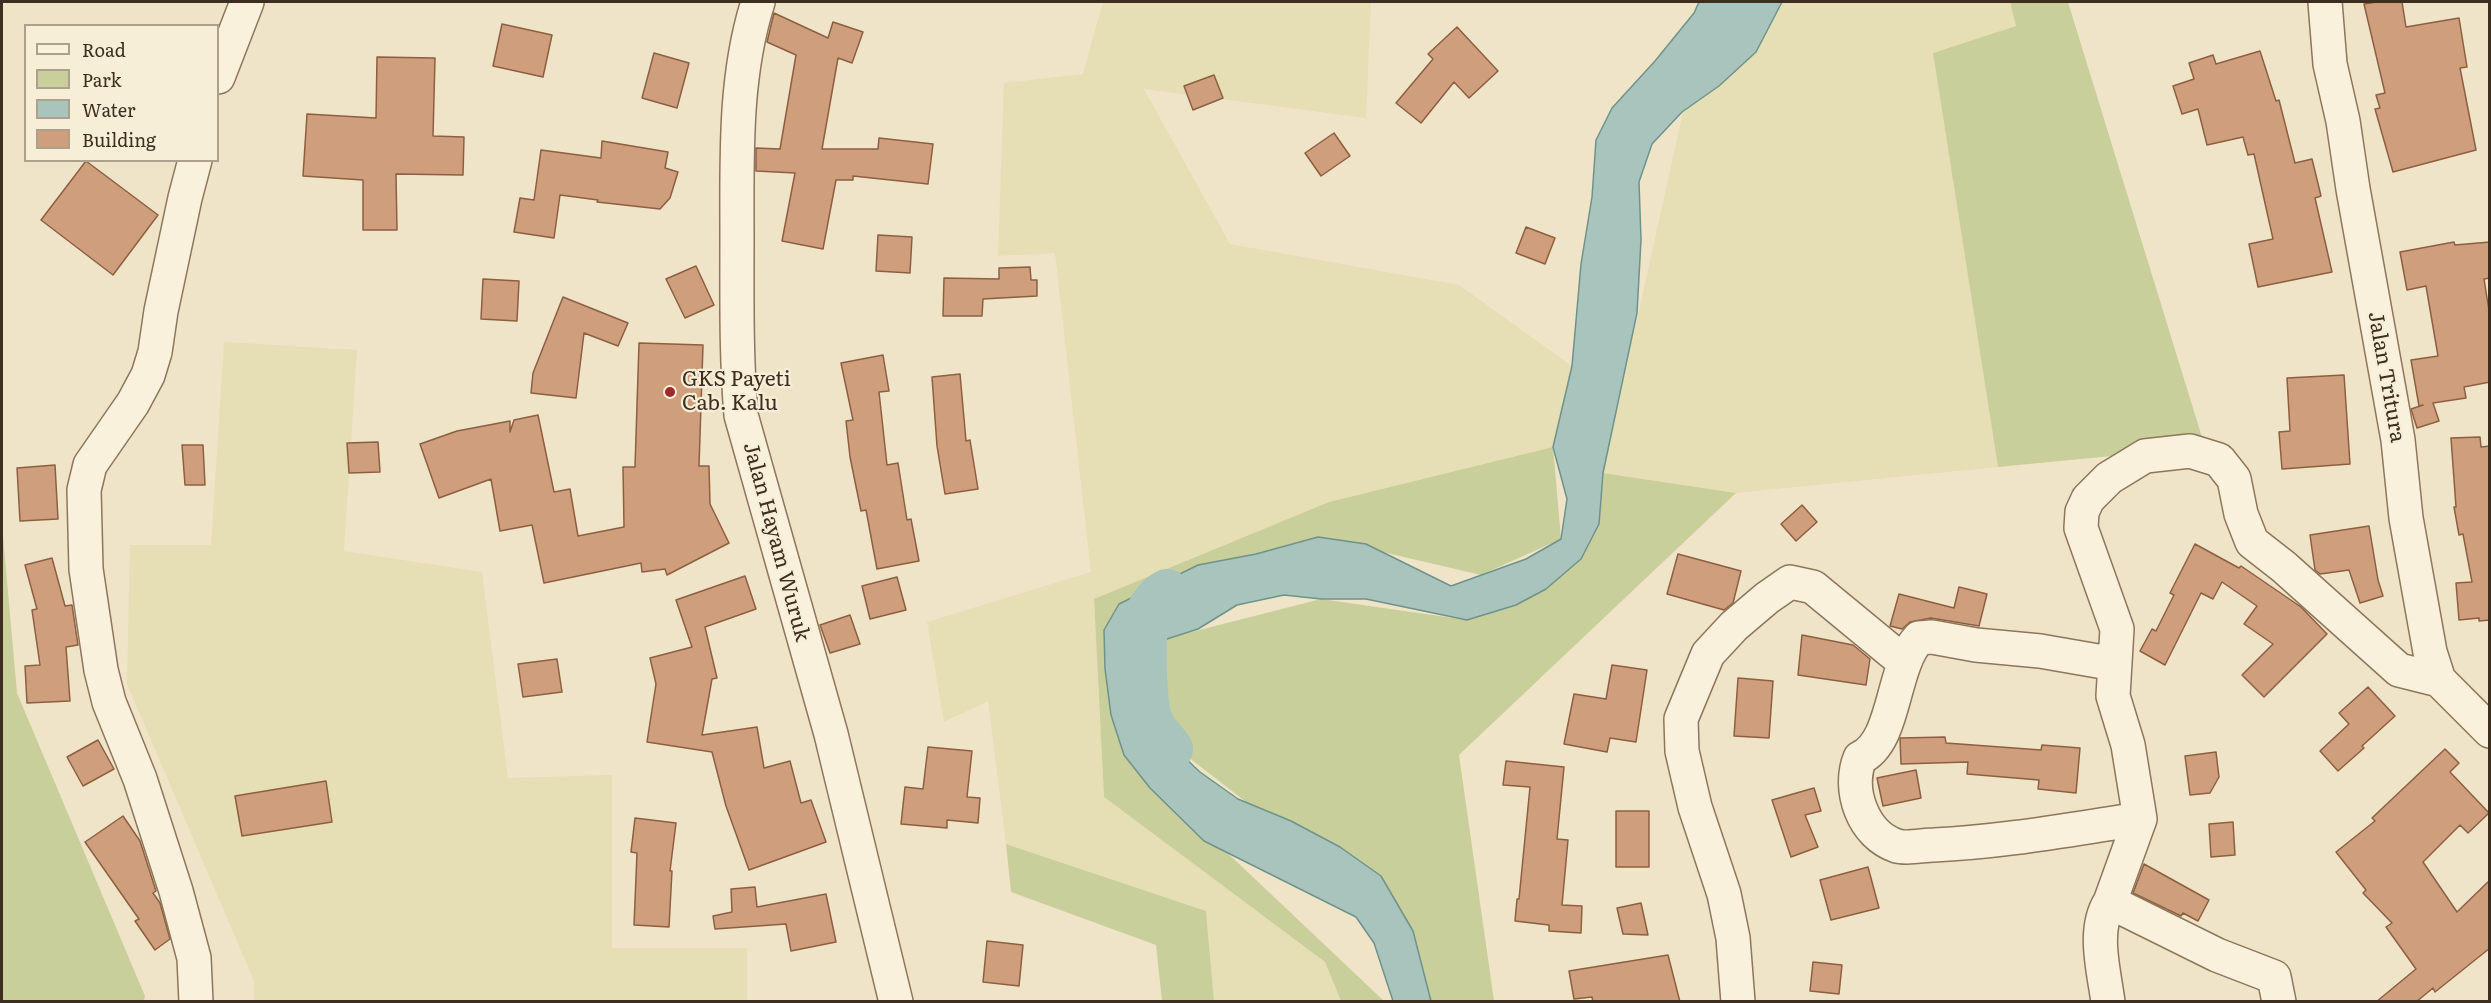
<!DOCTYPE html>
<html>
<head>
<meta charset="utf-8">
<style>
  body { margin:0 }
  #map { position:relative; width:2491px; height:1003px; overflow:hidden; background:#f0e4c8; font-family:Literata,serif }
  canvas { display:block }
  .frame { position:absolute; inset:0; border:3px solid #3d2e20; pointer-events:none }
  .legend { position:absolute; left:24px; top:24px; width:195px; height:138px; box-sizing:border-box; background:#f7eed8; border:2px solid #ada18e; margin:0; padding:8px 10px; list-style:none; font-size:18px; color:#3d2e20 }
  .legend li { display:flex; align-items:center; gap:12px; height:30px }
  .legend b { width:30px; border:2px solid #ada18e }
</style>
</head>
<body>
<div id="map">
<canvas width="2491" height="1003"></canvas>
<div class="frame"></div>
<ul class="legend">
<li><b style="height:8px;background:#faf1dc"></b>Road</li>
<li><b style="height:16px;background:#c9cf9b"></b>Park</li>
<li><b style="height:16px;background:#a9c4bc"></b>Water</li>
<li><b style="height:16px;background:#cf9f7d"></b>Building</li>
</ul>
</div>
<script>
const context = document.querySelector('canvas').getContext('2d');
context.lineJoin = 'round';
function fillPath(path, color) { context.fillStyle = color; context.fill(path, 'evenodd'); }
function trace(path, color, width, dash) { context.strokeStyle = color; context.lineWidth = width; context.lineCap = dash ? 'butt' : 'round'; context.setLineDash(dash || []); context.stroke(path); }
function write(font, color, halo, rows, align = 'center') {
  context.font = font + ' Literata,serif'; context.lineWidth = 4.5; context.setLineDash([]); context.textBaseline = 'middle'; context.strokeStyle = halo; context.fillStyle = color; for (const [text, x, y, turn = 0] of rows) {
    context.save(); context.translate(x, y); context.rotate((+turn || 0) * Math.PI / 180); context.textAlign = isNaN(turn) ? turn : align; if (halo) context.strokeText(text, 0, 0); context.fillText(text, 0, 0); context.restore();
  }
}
fillPath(new Path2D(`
  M 1103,2 L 1371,2 L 1366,118 L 1144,89 L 1230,244 L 1459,285 L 1572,366 L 1553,447 L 1329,502 L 1094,600 L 1104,797 L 1325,962 L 1341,1001 L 1214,1001 L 1206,911 L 1006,844 L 988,701 L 944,722 L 927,622 L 1091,572 L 1055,253 L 998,256 L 1004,83 L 1083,74 Z
  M 1782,2 L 2010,2 L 2016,26 L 1933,53 L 1998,467 L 1736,493 L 1603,473 L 1683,112 Z
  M 224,342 L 357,350 L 344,551 L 482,572 L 508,778 L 612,775 L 612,948 L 747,948 L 747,1001 L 254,1001 L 254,981 L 127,684 L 130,545 L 211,545 Z`), '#e6deb5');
fillPath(new Path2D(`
  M 2010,2 L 2068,2 L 2205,447 L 1998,467 L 1933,53 L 2016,26 Z
  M 1553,447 L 1561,539 L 1481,575 L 1318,537 L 1119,604 L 1124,755 L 1384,1001 L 1341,1001 L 1325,962 L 1104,797 L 1094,599 L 1329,502 Z
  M 1603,473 L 1736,493 L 1459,755 L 1494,1001 L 1428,1001 L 1413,931 L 1166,740 L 1164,639 L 1321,599 L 1467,620 L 1546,589 Z
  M 2,525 L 17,693 L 145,996 L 144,1001 L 2,1001 Z
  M 1006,844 L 1206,911 L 1214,1001 L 1162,1001 L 1156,945 L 1011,892 Z`), '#c9cf9b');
const water = new Path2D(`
  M 1699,2 L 1782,2 L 1756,52 L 1719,86 L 1682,112 L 1652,144 L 1639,182 L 1641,240 L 1637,313 L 1603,473 L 1599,524 L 1581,559 L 1546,589 L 1516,605 L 1467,620 L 1366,599 L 1321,599 L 1284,595 L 1237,605 L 1198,629 L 1139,648 L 1136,664 L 1166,740 L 1200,772 L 1238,799 L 1291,821 L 1340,847 L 1381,876 L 1413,931 L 1431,1001 L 1393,1001 L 1374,943 L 1356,917 L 1204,841 L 1150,788 L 1124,755 L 1111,715 L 1105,669 L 1104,630 L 1119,604 L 1198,565 L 1256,554 L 1318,537 L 1366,544 L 1451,586 L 1526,559 L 1561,539 L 1567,499 L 1553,447 L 1572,366 L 1581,264 L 1592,197 L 1596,140 L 1612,108 L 1655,61 L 1694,13 Z`);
fillPath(water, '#a9c4bc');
trace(water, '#6f938a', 1.5);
trace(new Path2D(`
  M 1167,592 C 1157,597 1148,610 1146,621 C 1142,640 1143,706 1151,723 C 1155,732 1164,741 1170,749`), '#a9c4bc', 46);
const building = new Path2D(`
  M 2377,2 L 2402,2 L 2406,27 L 2459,18 L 2467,67 L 2460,68 L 2476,150 L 2393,172 L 2375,109 L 2380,108 L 2376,95 L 2385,93 L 2364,4 Z
  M 774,13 L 828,38 L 833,22 L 863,32 L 852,63 L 838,58 L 822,149 L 878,149 L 879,138 L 933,144 L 928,184 L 853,176 L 853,180 L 836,180 L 823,249 L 782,241 L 795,173 L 756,171 L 756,148 L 780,149 L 796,55 L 767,42 Z
  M 502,24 L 552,35 L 543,77 L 493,66 Z
  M 1457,27 L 1498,71 L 1469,98 L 1454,82 L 1421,123 L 1396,103 L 1433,59 L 1428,54 Z
  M 2260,51 L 2276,101 L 2279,100 L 2295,163 L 2312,159 L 2321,196 L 2315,198 L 2332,272 L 2258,287 L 2249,244 L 2273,239 L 2254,154 L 2248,155 L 2243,137 L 2207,145 L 2198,109 L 2182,114 L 2173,86 L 2194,79 L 2189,63 L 2213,55 L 2216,64 Z
  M 654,53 L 689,63 L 677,108 L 642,98 Z
  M 377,57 L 435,58 L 433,136 L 464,137 L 463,175 L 396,174 L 397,230 L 363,230 L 363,180 L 303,176 L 307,114 L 376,118 Z
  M 1214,75 L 1223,98 L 1193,110 L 1184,86 Z
  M 1334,133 L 1350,156 L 1321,176 L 1305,153 Z
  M 602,141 L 668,152 L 665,168 L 678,172 L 670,198 L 660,209 L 597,202 L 598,200 L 560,195 L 554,238 L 514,232 L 520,198 L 534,200 L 541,150 L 601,158 Z
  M 86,161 L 158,215 L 113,275 L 41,220 Z
  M 1526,227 L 1555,238 L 1545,264 L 1516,253 Z
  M 878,235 L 912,237 L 910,273 L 876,271 Z
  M 2454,242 L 2455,245 L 2490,242 L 2490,278 L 2484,279 L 2490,317 L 2490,382 L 2464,387 L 2466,398 L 2433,403 L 2439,421 L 2417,428 L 2411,409 L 2423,405 L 2419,406 L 2411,360 L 2438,356 L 2426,286 L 2407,290 L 2400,252 Z
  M 696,266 L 714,305 L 685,318 L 666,279 Z
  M 1030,267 L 1031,280 L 1037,280 L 1037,296 L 983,299 L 982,316 L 943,316 L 944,278 L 999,279 L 999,268 Z
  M 483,279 L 519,281 L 517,321 L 481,319 Z
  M 563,297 L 628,323 L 618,346 L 584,333 L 576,398 L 531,393 L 533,373 Z
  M 639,343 L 703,345 L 699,466 L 709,466 L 710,504 L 729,543 L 667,575 L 665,569 L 642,572 L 641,563 L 544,583 L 532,525 L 500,531 L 491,479 L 439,498 L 420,444 L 457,431 L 510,421 L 510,432 L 514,420 L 538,415 L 554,492 L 570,489 L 578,536 L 624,527 L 623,467 L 635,467 Z
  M 883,355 L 889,391 L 879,392 L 887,465 L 898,463 L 907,520 L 911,519 L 919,561 L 877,569 L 866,510 L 861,511 L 850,457 L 846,421 L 853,420 L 841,363 Z
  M 960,374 L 966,441 L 970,440 L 978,489 L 945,494 L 937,446 L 932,377 Z
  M 2344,375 L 2350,464 L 2282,469 L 2279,432 L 2290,431 L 2287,378 Z
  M 2480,437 L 2481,447 L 2490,446 L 2490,620 L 2479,621 L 2479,618 L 2459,620 L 2456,583 L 2472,582 L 2463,534 L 2459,535 L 2454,507 L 2456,507 L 2451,438 Z
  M 378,442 L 380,472 L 349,473 L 347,443 Z
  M 182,445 L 203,445 L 205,485 L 185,485 Z
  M 55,465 L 58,519 L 20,521 L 17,468 Z
  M 1802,505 L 1817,522 L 1796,541 L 1781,524 Z
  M 2369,526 L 2378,580 L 2383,596 L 2360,603 L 2349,570 L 2320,574 L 2315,570 L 2310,535 Z
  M 2195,544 L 2239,568 L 2241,566 L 2301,607 L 2327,634 L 2264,697 L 2242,675 L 2273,644 L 2244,624 L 2257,606 L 2222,582 L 2213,599 L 2201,593 L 2165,665 L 2140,651 L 2152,629 L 2156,631 L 2174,595 L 2170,593 Z
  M 1678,554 L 1741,571 L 1733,603 L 1724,610 L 1667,594 Z
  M 52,558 L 65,606 L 72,605 L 78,645 L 66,647 L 70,701 L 27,703 L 25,666 L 40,665 L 32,610 L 37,609 L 25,565 Z
  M 745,576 L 756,609 L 705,627 L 717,678 L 712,679 L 702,735 L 757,727 L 764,768 L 790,761 L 801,803 L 811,800 L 826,842 L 749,870 L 726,806 L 712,752 L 647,742 L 656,684 L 650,658 L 692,647 L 676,600 Z
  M 897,577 L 906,610 L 870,619 L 862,586 Z
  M 1959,587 L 1987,594 L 1979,626 L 1931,618 L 1910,622 L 1902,629 L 1890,626 L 1899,594 L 1954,608 Z
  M 850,615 L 860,644 L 830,653 L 820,625 Z
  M 1802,635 L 1853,645 L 1870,659 L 1866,685 L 1798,675 Z
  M 557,659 L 562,692 L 523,697 L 518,664 Z
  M 1612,665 L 1647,670 L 1636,742 L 1610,738 L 1607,752 L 1564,744 L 1574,694 L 1606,699 Z
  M 1738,678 L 1773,681 L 1769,738 L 1734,736 Z
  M 2368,687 L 2395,716 L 2362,746 L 2364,748 L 2338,771 L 2320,751 L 2349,724 L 2339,713 Z
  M 1945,737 L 1946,743 L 2041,750 L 2042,745 L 2080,748 L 2076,793 L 2038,789 L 2039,780 L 1967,774 L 1968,762 L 1901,764 L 1900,738 Z
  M 98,740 L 114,769 L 83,786 L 67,757 Z
  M 928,747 L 972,751 L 967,797 L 980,798 L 978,823 L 947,820 L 947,828 L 901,824 L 905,787 L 923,789 Z
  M 2445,749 L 2459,763 L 2450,772 L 2489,813 L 2468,833 L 2460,825 L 2423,862 L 2457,912 L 2490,880 L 2490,948 L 2435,992 L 2433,988 L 2416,1002 L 2376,1002 L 2416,969 L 2386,927 L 2392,923 L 2363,893 L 2366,890 L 2336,852 L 2375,821 L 2372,818 Z
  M 2216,752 L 2219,777 L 2210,793 L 2190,795 L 2185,756 Z
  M 1506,761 L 1564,767 L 1557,839 L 1568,840 L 1562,905 L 1582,906 L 1581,933 L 1549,931 L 1549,925 L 1515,921 L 1517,899 L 1519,899 L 1530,787 L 1503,785 Z
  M 1916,770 L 1921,798 L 1883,806 L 1877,778 Z
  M 326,781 L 332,822 L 242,836 L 235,796 Z
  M 1814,788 L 1821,811 L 1805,815 L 1818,847 L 1791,857 L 1772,800 Z
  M 1616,811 L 1649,811 L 1649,867 L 1616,867 Z
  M 123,816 L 140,841 L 156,891 L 153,893 L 160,903 L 170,939 L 155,950 L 135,921 L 139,919 L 85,842 Z
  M 635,818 L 676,823 L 670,871 L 672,871 L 669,927 L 634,925 L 637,853 L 631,852 Z
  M 2233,822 L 2235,855 L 2211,857 L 2209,824 Z
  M 2144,864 L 2209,900 L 2198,921 L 2183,913 L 2181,916 L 2133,893 Z
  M 1868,867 L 1879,908 L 1831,920 L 1820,880 Z
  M 755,887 L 757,907 L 826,894 L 836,942 L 791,951 L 786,924 L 715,929 L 713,916 L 732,912 L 731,889 Z
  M 1641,903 L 1648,935 L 1623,934 L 1617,908 Z
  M 987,941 L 1023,945 L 1019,986 L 983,982 Z
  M 1668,955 L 1680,1002 L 1593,1002 L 1592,997 L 1574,999 L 1569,971 Z
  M 1813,962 L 1842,965 L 1839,994 L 1810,991 Z`);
fillPath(building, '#cf9f7d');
trace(building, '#8d5f41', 1.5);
const minor = new Path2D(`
  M 758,2 C 734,77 737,159 737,237 C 737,297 736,356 741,415 L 831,734 L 896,1002
  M 2325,2 L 2330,64 L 2343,121 L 2353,189 L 2398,440 L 2406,518 L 2430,652 L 2439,680 L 2490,731
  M 218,77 L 247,2
  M 195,160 L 185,198 L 161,311 L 155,352 L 148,375 L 133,403 L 90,465 L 84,490 L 86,569 L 101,670 L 109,702 L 140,779 L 176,891 L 194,958 L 196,1002
  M 2115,664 L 2040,651 L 1976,645 L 1932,637 L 1919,638 C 1891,668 1896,742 1860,758 C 1847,790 1863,835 1897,846 C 1907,849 1924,845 1934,845 C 2003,842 2072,829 2140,819 L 2110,902 L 2217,955 L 2274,977 L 2279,1002
  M 2140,819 L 2128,745 L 2113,696 L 2117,629 L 2081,528 L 2082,512 L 2088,499 L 2109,478 L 2145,456 L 2190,451 L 2219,460 L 2234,479 L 2241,514 L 2252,542 L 2284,567 L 2399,670 L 2439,680
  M 1738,1002 L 1733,938 L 1724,894 L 1695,807 L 1682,751 L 1681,719 L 1708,654 L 1734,626 L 1767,598 L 1790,582 L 1813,587 L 1904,662
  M 2108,1002 C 2104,971 2092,930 2110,902`);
trace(minor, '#8d765c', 36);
trace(minor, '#faf1dc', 33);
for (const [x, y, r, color] of [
  [670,392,6,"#9e2a2b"]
]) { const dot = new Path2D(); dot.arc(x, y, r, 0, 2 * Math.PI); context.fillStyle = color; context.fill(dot); trace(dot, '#f7eed8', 2); }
write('21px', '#3d2e20', '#f7eed8', [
  ["Jalan Tritura",2386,377,80],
  ["Jalan Hayam Wuruk",776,542,75]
]);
write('21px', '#3d2e20', '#f7eed8', [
  ["GKS Payeti",682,380],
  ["Cab. Kalu",682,404]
], 'left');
</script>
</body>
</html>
